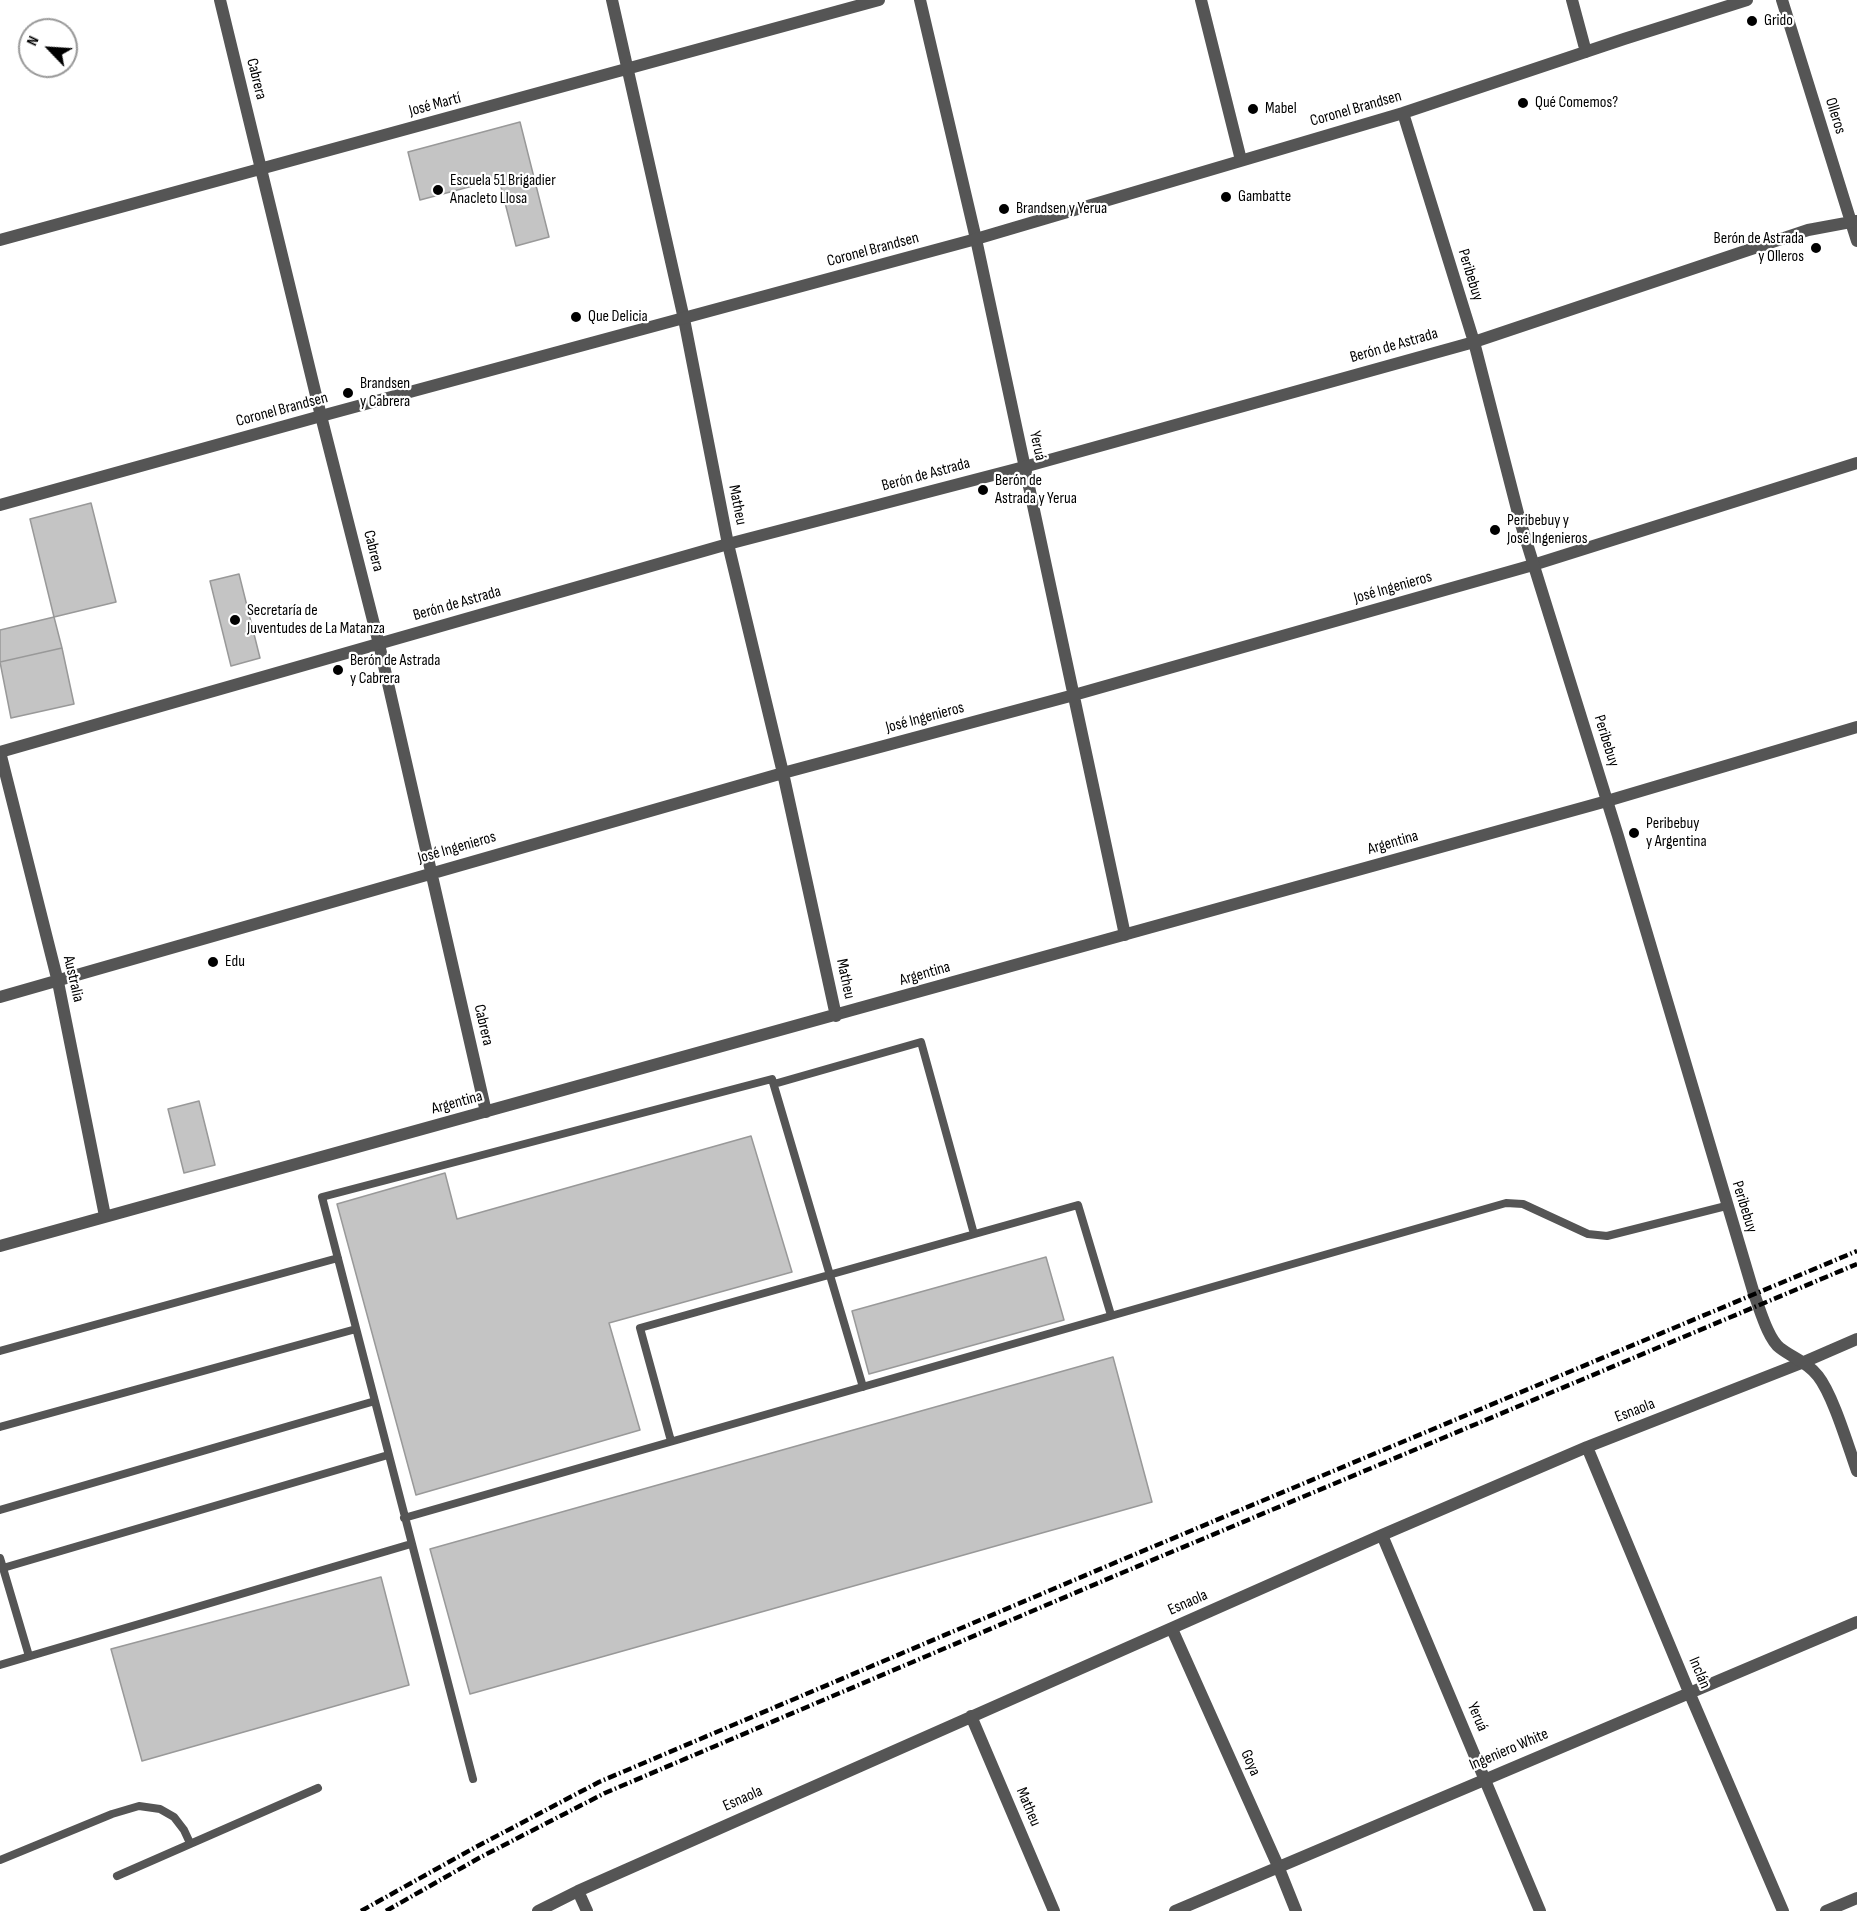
<!DOCTYPE html>
<html>
<head>
<meta charset="utf-8">
<style>
  body { margin:0 }
  #map { position:relative; width:1857px; height:1911px; overflow:hidden; background:#fff; font-family:"Sofia Sans Condensed",sans-serif }
  canvas { display:block }
  .north { position:absolute; left:18px; top:18px; width:60px; height:60px; box-sizing:border-box; background:#fff; border:2px solid #999; border-radius:50%; rotate:295deg; font-size:16px; font-weight:700; line-height:24px; text-align:center; color:#000 }
  .north::after { content:''; display:block; margin:auto; width:21px; height:27px; background:#000; clip-path:polygon(50% 0,100% 100%,50% 72%,0 100%) }
</style>
</head>
<body>
<div id="map">
<canvas width="1857" height="1911"></canvas>
<div class="north">N</div>
</div>
<script>
const context = document.querySelector('canvas').getContext('2d');
context.lineJoin = 'round';
function fillPath(path, color) { context.fillStyle = color; context.fill(path, 'evenodd'); }
function trace(path, color, width, dash) { context.strokeStyle = color; context.lineWidth = width; context.lineCap = dash ? 'butt' : 'round'; context.setLineDash(dash || []); context.stroke(path); }
function write(font, color, halo, rows, align = 'center') {
  context.font = font + ' "Sofia Sans Condensed",sans-serif'; context.lineWidth = 4.5; context.setLineDash([]); context.textBaseline = 'middle'; context.strokeStyle = halo; context.fillStyle = color; for (const [text, x, y, turn = 0] of rows) {
    context.save(); context.translate(x, y); context.rotate((+turn || 0) * Math.PI / 180); context.textAlign = isNaN(turn) ? turn : align; if (halo) context.strokeText(text, 0, 0); context.fillText(text, 0, 0); context.restore();
  }
}
const building = new Path2D(`
  M 520,122 L 549,237 L 516,246 L 499,179 L 420,200 L 408,152 Z
  M 91,503 L 116,602 L 54,617 L 30,519 Z
  M 239,574 L 260,658 L 231,666 L 210,581 Z
  M 54,617 L 62,648 L 0,662 L 0,630 Z
  M 62,648 L 74,704 L 11,718 L 0,662 Z
  M 199,1101 L 215,1165 L 184,1173 L 168,1109 Z
  M 751,1136 L 792,1272 L 609,1323 L 640,1430 L 416,1495 L 337,1204 L 445,1173 L 457,1219 Z
  M 1046,1257 L 1064,1320 L 869,1374 L 852,1311 Z
  M 1113,1357 L 1152,1502 L 470,1694 L 430,1549 Z
  M 381,1577 L 409,1685 L 142,1761 L 111,1649 Z`);
fillPath(building, '#c4c4c4');
trace(building, '#999', 1.5);
trace(new Path2D(`
  M 774,1084 L 921,1042 L 974,1234
  M 0,1351 L 338,1258
  M 0,1427 L 356,1329
  M 671,1441 L 640,1328 L 1078,1205 L 1111,1315
  M 0,1510 L 375,1401
  M 404,1518 L 1506,1203 L 1523,1204 L 1588,1234 L 1607,1236 L 1726,1206
  M 0,1558 L 29,1656
  M 3,1568 L 388,1455
  M 0,1665 L 411,1544
  M 473,1779 L 322,1197 L 772,1079 L 863,1387
  M 0,1860 L 112,1814 L 139,1806 L 160,1809 L 174,1817 L 184,1830 L 190,1843
  M 117,1876 L 318,1788`), '#555', 8);
trace(new Path2D(`
  M 220,0 L 321,416 L 379,644 L 486,1112
  M 612,0 L 684,319 L 728,544 L 783,773 L 836,1016
  M 920,0 L 976,239 L 1125,935
  M 1201,0 L 1241,160
  M 1851,222 L 1857,241
  M 0,240 C 293,159 587,82 879,0
  M 0,752 L 58,982 L 105,1216
  M 0,997 L 783,773 L 1074,695 L 1533,565 L 1857,463
  M 0,1246 L 1607,801 L 1857,727
  M 1587,1447 L 1689,1692 L 1783,1911
  M 1382,1535 L 1540,1911
  M 1172,1629 L 1278,1866 L 1296,1911
  M 971,1716 L 1054,1911
  M 578,1891 L 587,1911
  M 538,1911 L 578,1891 L 1382,1535 L 1587,1447 L 1804,1362
  M 1175,1911 L 1857,1622
  M 1826,1911 L 1857,1898`), '#555', 12);
trace(new Path2D(`
  M 1572,0 L 1586,52
  M 1782,0 L 1851,222
  M 1403,113 L 1474,342 L 1520,521 L 1618,836 L 1754,1294 C 1760,1309 1768,1339 1780,1348 C 1793,1358 1807,1362 1818,1376 C 1833,1395 1848,1446 1857,1471
  M 0,505 L 321,416 L 976,239 L 1403,113 L 1624,39 L 1747,0
  M 0,752 L 728,544 L 1024,467 L 1474,342 L 1808,230 L 1857,221
  M 1804,1362 L 1857,1339`), '#555', 12);
trace(new Path2D(`
  M 361,1911 L 474,1848 L 599,1782 L 1119,1561 L 1857,1251
  M 386,1911 L 479,1858 L 605,1793 L 1124,1572 L 1857,1264`), '#000', 4.5, [9, 3, 1.5, 3]);
for (const [x, y, r, color] of [
  [1752,21,6,"#000"],
  [1523,103,6,"#000"],
  [1253,109,6,"#000"],
  [438,190,6,"#000"],
  [1226,197,6,"#000"],
  [1004,209,6,"#000"],
  [1816,248,6,"#000"],
  [576,317,6,"#000"],
  [348,393,6,"#000"],
  [983,490,6,"#000"],
  [1495,530,6,"#000"],
  [235,620,6,"#000"],
  [338,670,6,"#000"],
  [1634,833,6,"#000"],
  [213,962,6,"#000"]
]) { const dot = new Path2D(); dot.arc(x, y, r, 0, 2 * Math.PI); context.fillStyle = color; context.fill(dot); trace(dot, '#fff', 2); }
write('16px', '#000', '#fff', [
  ["Grido",1764,21],
  ["Qué Comemos?",1535,103],
  ["Mabel",1265,109],
  ["Escuela 51 Brigadier",450,181],
  ["Anacleto Llosa",450,199],
  ["Gambatte",1238,197],
  ["Brandsen y Yerua",1016,209],
  ["Berón de Astrada",1804,239,"right"],
  ["y Olleros",1804,257,"right"],
  ["Que Delicia",588,317],
  ["Brandsen",360,384],
  ["y Cabrera",360,402],
  ["Berón de",995,481],
  ["Astrada y Yerua",995,499],
  ["Peribebuy y",1507,521],
  ["José Ingenieros",1507,539],
  ["Secretaría de",247,611],
  ["Juventudes de La Matanza",247,629],
  ["Berón de Astrada",350,661],
  ["y Cabrera",350,679],
  ["Peribebuy",1646,824],
  ["y Argentina",1646,842],
  ["Edu",225,962]
], 'left');
write('16px', '#000', '#fff', [
  ["Cabrera",256,79,76],
  ["José Martí",435,105,-15],
  ["Coronel Brandsen",1356,109,-16],
  ["Olleros",1835,116,73],
  ["Coronel Brandsen",873,250,-15],
  ["Peribebuy",1470,275,73],
  ["Berón de Astrada",1394,346,-16],
  ["Coronel Brandsen",282,410,-15],
  ["Yeruá",1037,446,78],
  ["Berón de Astrada",926,475,-15],
  ["Matheu",737,505,79],
  ["Cabrera",373,551,76],
  ["José Ingenieros",1393,588,-16],
  ["Berón de Astrada",457,604,-16],
  ["José Ingenieros",925,718,-15],
  ["Peribebuy",1606,741,73],
  ["Argentina",1393,843,-16],
  ["José Ingenieros",457,848,-16],
  ["Argentina",925,974,-16],
  ["Australia",73,979,77],
  ["Matheu",845,979,78],
  ["Cabrera",483,1025,77],
  ["Argentina",457,1103,-15],
  ["Peribebuy",1744,1207,73],
  ["Esnaola",1635,1411,-21],
  ["Esnaola",1188,1603,-24],
  ["Inclán",1699,1673,67],
  ["Yeruá",1477,1717,67],
  ["Ingeniero White",1509,1750,-23],
  ["Goya",1250,1763,66],
  ["Esnaola",743,1799,-24],
  ["Matheu",1028,1807,67]
]);
</script>
</body>
</html>
